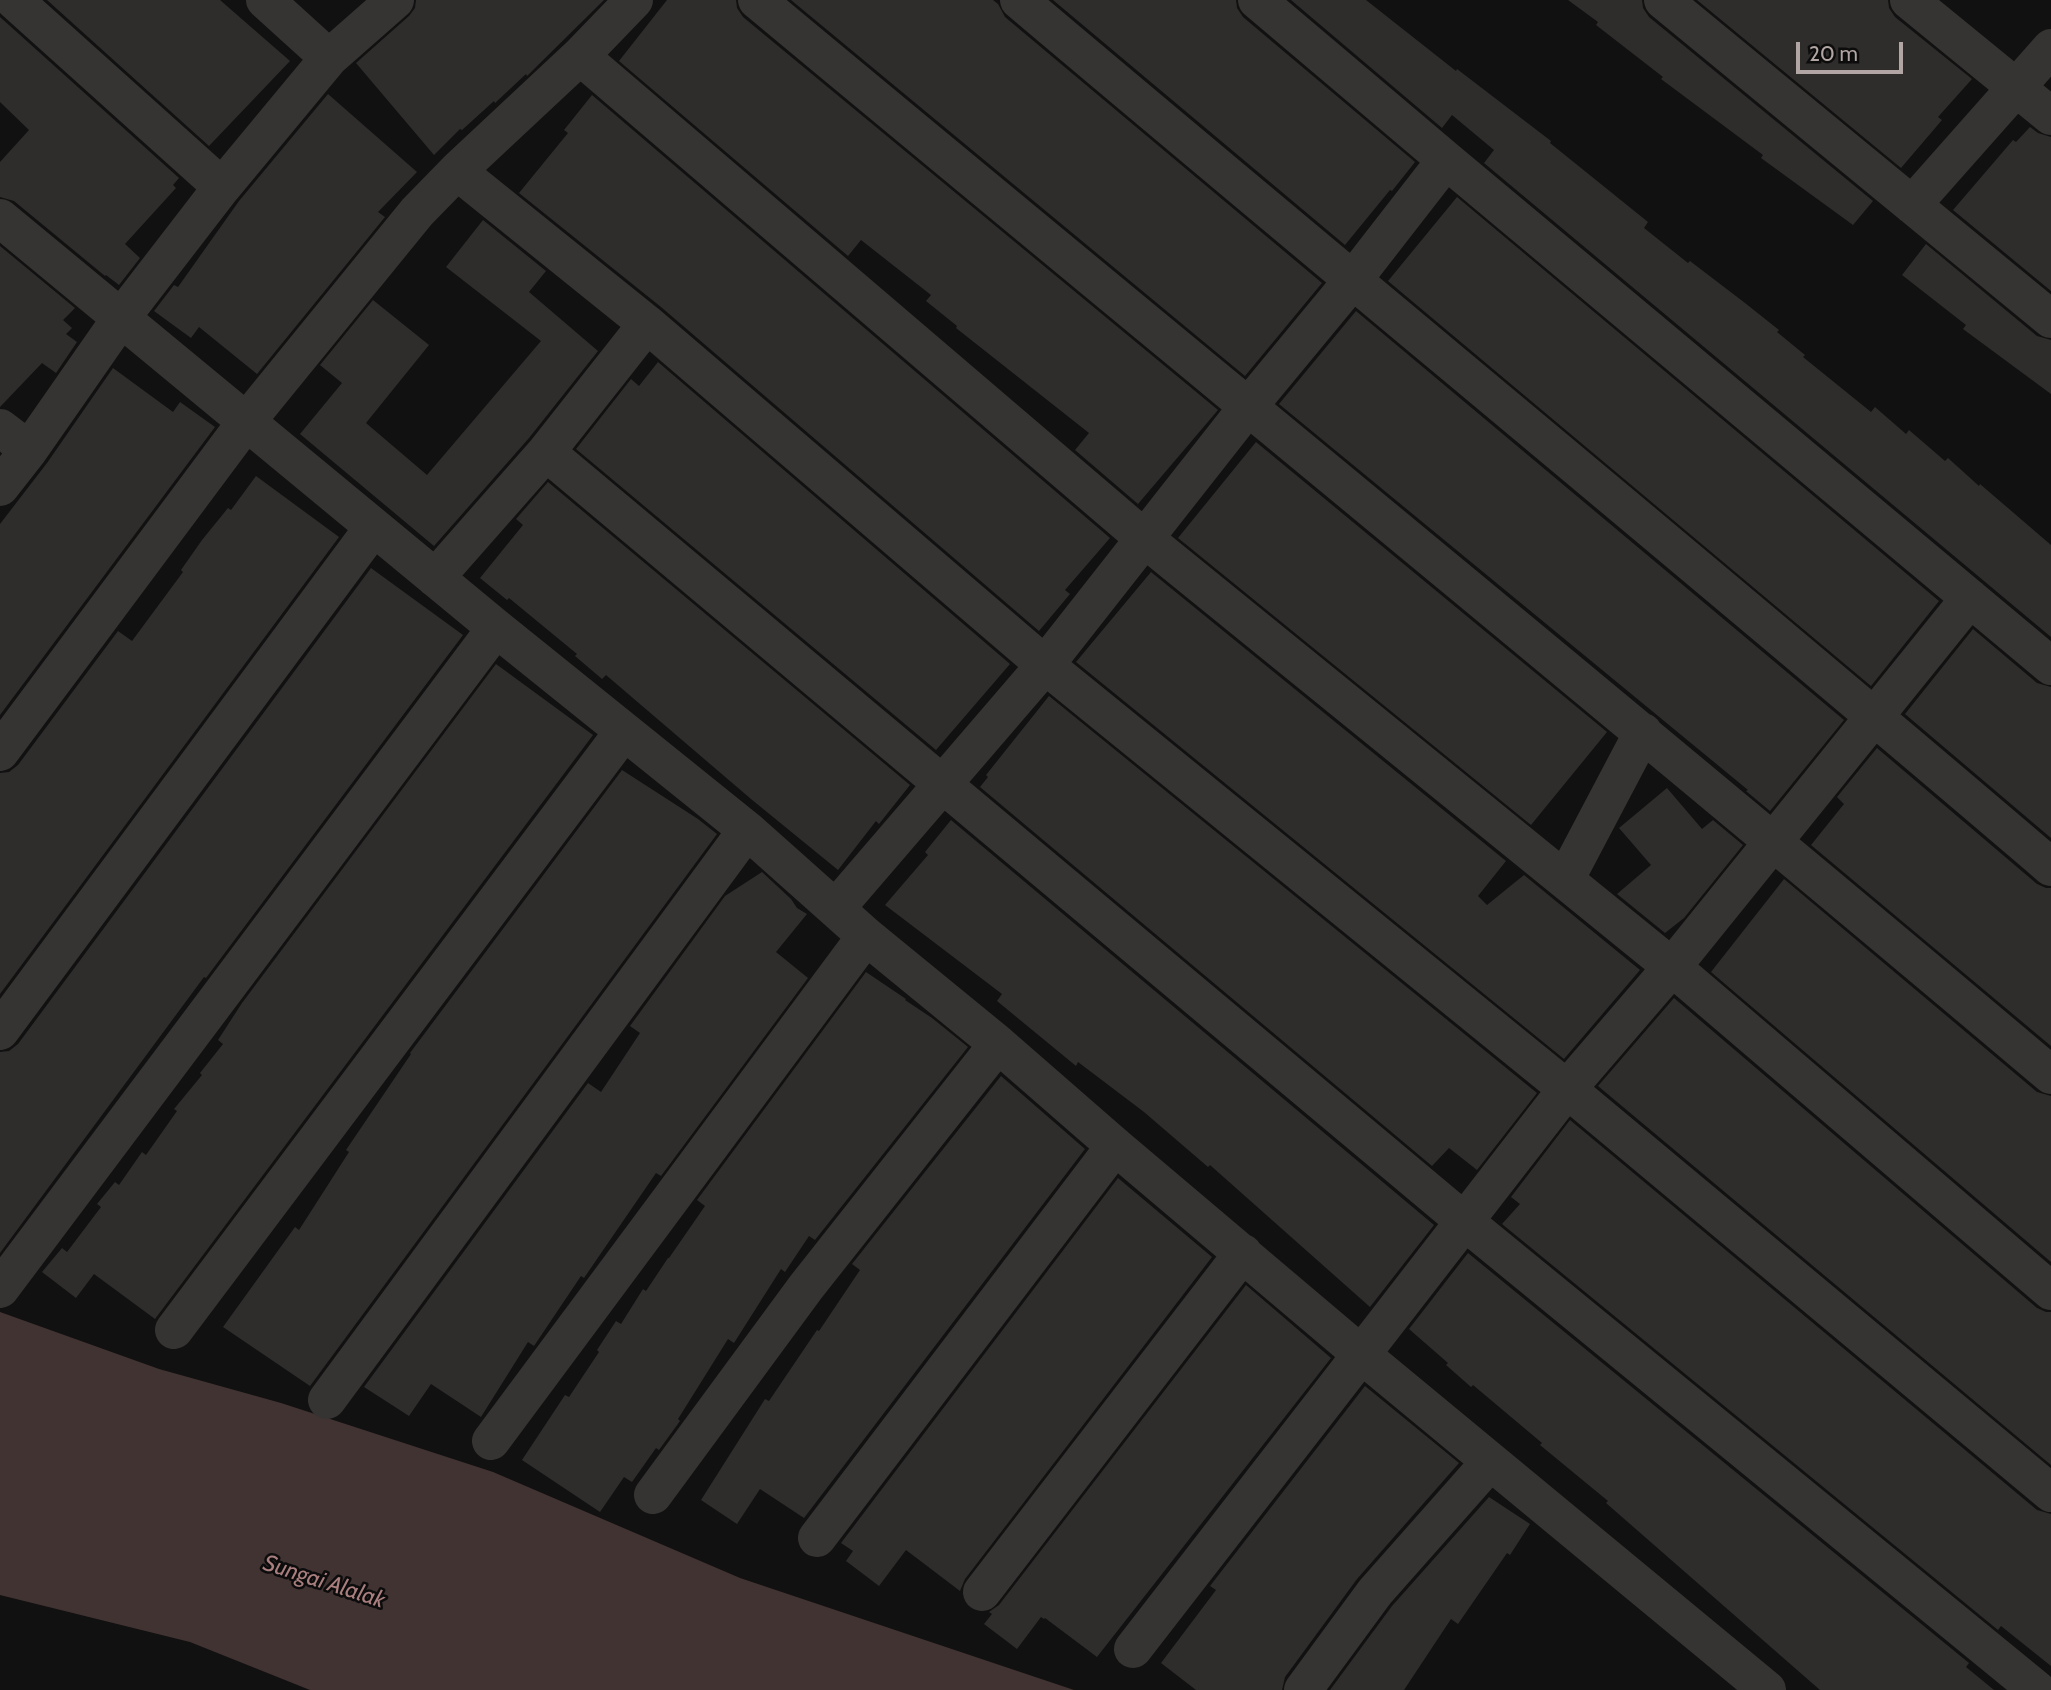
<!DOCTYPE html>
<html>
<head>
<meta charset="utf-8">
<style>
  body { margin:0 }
  #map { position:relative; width:2051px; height:1690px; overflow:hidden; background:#121111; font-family:Cabin,sans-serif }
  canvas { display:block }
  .scale { position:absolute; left:1796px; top:42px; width:107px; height:32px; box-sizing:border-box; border:4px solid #b1a6a4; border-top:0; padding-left:9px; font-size:21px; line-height:24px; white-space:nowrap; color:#b1a6a4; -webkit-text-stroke:5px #0d0c0c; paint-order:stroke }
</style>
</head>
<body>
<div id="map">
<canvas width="2051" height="1690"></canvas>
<div class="scale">20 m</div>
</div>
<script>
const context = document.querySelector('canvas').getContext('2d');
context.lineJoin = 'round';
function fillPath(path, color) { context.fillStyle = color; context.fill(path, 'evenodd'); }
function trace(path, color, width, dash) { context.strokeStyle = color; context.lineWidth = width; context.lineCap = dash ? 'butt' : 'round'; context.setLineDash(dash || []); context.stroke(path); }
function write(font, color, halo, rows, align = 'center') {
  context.font = font + ' Cabin,sans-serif'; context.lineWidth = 5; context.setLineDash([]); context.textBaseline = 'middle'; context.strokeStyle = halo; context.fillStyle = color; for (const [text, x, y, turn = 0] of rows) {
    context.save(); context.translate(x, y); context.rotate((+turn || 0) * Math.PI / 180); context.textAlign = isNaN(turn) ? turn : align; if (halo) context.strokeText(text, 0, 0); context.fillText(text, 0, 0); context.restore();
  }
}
fillPath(new Path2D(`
  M 0,1312 L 159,1369 L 281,1403 L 493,1472 L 740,1578 L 1074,1690 L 310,1690 L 190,1642 L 0,1595 Z`), '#423333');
fillPath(new Path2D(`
  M 47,0 L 220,0 L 290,61 L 209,146 Z
  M 416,0 L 604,0 L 527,76 L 526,74 L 495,103 L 494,101 L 462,130 L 460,129 L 434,155 L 356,63 L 409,16 L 415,8 Z
  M 667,0 L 736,0 L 737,8 L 743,17 L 1218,410 L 1138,504 L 1075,450 L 1089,433 L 956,328 L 957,326 L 926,301 L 931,295 L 861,240 L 848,256 L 619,61 Z
  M 791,0 L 993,0 L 998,4 L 1005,17 L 1322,283 L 1245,376 Z
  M 1053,0 L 1236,0 L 1237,8 L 1243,17 L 1415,162 L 1392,191 L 1390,190 L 1345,245 Z
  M 1291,0 L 1366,0 L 1456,71 L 1457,69 L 1551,141 L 1550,143 L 1648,222 L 1644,228 L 1688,263 L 1690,261 L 1745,303 L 1779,330 L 1777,332 L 1805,355 L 1803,357 L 1871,412 L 1875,407 L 1906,434 L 1909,430 L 1945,461 L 1948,458 L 1979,486 L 1980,484 L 2051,545 L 2051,637 L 1484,163 L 1494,150 L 1452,115 L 1442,128 Z
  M 1568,0 L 1642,0 L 1643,8 L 1649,17 L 1873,201 L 1853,225 L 1761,158 L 1763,155 L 1661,79 L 1663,77 L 1596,25 L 1598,22 Z
  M 1697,0 L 1888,0 L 1889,8 L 1895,17 L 1972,79 L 1938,117 L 1942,120 L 1901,168 Z
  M 0,17 L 179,178 L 173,185 L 176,188 L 125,244 L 140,258 L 119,285 L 106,275 L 105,276 L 14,201 L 0,197 L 0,162 L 29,130 L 0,102 Z
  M 328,94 L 417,172 L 378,212 L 385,217 L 257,374 L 199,327 L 191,338 L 154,311 L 174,285 L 178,287 L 239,201 Z
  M 592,95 L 1110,538 L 1065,590 L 1070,594 L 1039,631 L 661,307 L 519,193 L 568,133 L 564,130 Z
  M 2030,127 L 2038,133 L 2051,137 L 2051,291 L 1953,210 L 2013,140 L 2016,142 Z
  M 1457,197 L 1939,601 L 1871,686 L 1388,281 Z
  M 483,220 L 546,271 L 529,292 L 598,351 L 529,438 L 434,546 L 300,434 L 342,383 L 320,365 L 373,300 L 429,345 L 366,423 L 427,475 L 541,341 L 446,267 Z
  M 1926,244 L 2037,336 L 2051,340 L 2051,394 L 1963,329 L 1966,325 L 1902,275 Z
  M 0,246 L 75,308 L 63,320 L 72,328 L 66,334 L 77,342 L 56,373 L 42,363 L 0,407 Z
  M 1356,311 L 1844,720 L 1770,811 L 1746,791 L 1748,790 L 1279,404 Z
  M 658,362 L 1010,664 L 936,750 L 576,449 L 631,379 L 639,386 Z
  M 113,368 L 173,412 L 180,402 L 215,427 L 0,715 L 0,524 L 47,463 Z
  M 1256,442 L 1607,732 L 1531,825 L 1178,538 Z
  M 256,476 L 339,537 L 0,994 L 0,773 L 9,772 L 18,765 L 118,631 L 132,641 L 183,572 L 181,570 L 202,540 L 228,508 L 231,510 Z
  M 548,482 L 910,785 L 879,824 L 876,821 L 838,870 L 751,799 L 606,675 L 602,679 L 575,656 L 577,654 L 509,598 L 507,600 L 480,578 L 523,525 L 516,519 Z
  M 371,568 L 463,635 L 206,978 L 204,977 L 0,1253 L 0,1052 L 9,1051 L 18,1044 Z
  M 1151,572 L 1506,861 L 1478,896 L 1487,905 L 1524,875 L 1640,970 L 1564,1059 L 1076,662 Z
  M 1973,629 L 2037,683 L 2051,687 L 2051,838 L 1905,714 Z
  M 496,664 L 593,735 L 155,1319 L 94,1274 L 76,1298 L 42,1272 L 62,1248 L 67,1252 L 101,1207 L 97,1204 L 115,1182 L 119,1185 L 142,1152 L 146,1155 L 177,1111 L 174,1109 L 202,1075 L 200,1073 L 223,1044 L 218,1040 L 242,1003 Z
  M 1049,696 L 1537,1093 L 1477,1170 L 1449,1148 L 1432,1166 L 980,787 L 988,777 L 986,775 Z
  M 1877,748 L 2037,884 L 2046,888 L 2051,888 L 2051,1046 L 1811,845 L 1844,804 L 1837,797 Z
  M 622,770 L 698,819 L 717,834 L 310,1386 L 223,1327 L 295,1227 L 299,1230 L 349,1152 L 346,1150 L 411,1054 L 410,1053 Z
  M 1667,788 L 1702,829 L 1713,820 L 1743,845 L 1684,918 L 1665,933 L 1617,894 L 1651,865 L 1619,828 Z
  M 951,820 L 1434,1225 L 1370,1307 L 1210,1165 L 1208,1167 L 1144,1112 L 1078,1062 L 1076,1066 L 997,1001 L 1002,994 L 885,905 L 928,855 L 925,852 Z
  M 762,872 L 791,899 L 797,908 L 807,914 L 776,952 L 808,978 L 661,1176 L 656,1173 L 584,1278 L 581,1276 L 534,1346 L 528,1342 L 481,1417 L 431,1384 L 409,1416 L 364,1387 L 588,1083 L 601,1092 L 640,1033 L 630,1026 L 725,896 Z
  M 1784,879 L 2037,1092 L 2051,1096 L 2051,1262 L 1711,972 Z
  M 866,972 L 906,999 L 905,1000 L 932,1018 L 968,1047 L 815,1240 L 809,1236 L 785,1272 L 781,1269 L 734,1343 L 728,1339 L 678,1419 L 680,1421 L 659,1450 L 656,1448 L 632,1482 L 624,1477 L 600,1512 L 522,1460 L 565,1395 L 569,1397 L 599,1352 L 597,1350 L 616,1321 L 621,1324 L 643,1289 L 646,1291 L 668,1258 L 669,1258 L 705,1206 L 697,1200 Z
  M 1674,998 L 2037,1308 L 2046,1312 L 2051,1312 L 2051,1465 L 1598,1086 Z
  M 1001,1076 L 1085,1149 L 804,1518 L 760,1489 L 737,1524 L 701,1500 L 765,1399 L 769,1401 L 817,1330 L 819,1331 L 860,1270 L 852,1264 Z
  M 1570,1120 L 2037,1510 L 2051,1514 L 2051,1666 L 2001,1626 L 1998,1630 L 1502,1224 L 1520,1204 L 1511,1197 Z
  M 1118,1178 L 1212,1257 L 965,1579 L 960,1591 L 906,1550 L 879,1586 L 846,1561 L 853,1551 L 841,1543 Z
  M 1468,1253 L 1969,1663 L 1966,1667 L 1994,1690 L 1820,1690 L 1606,1503 L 1608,1501 L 1540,1445 L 1542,1443 L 1473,1385 L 1471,1387 L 1446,1365 L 1448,1363 L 1409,1329 Z
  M 1246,1285 L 1331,1358 L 1097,1657 L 1045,1618 L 1044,1619 L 1041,1617 L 1017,1649 L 984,1624 L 992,1614 L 989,1612 L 999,1605 Z
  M 1365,1386 L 1459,1463 L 1357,1579 L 1285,1677 L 1282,1690 L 1196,1690 L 1161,1663 L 1216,1590 L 1210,1586 Z
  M 1489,1497 L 1530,1524 L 1510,1555 L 1507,1553 L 1458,1624 L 1451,1619 L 1404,1690 L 1330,1690 L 1392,1606 Z`), '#2e2d2c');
trace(new Path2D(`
  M 14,0 L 222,187
  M 265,0 L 329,58
  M 757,0 C 1188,359 1623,713 2051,1075
  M 1019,0 C 1362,290 1710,575 2051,867
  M 1257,0 L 1446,160 L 2051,666
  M 1663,0 L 2051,319
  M 1909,0 L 2051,116
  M 580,56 L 1145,539 L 1672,967 L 2051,1291
  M 457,171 L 647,324 L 1045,665 L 1567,1089 L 2051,1493
  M 1912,205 L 2051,48
  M 0,218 L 496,628 L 747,830 L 866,936 L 998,1044 L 1115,1146 L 1362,1355 L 1767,1690
  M 0,428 L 29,450
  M 546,452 L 1464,1221 L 2037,1690
  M 0,487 L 29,450 L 121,318 L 222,187 L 329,58 L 395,0
  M 435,578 L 546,452 L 647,324
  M 0,752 L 246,422 L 417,212 L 457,171 L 580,56 L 634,0
  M 1565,880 L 1643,732
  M 836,908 L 1045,665 L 1247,408 L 1352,281 L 1446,160
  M 0,1031 L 373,528
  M 0,1289 L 496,628
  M 174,1330 L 624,731
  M 327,1400 L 747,830
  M 491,1441 L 866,936
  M 653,1495 L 806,1287 L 998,1044
  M 817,1538 L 1115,1146
  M 982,1592 L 1243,1253
  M 1133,1649 L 1567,1089 L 1672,967 L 1970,598
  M 1303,1690 L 1375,1592 L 1490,1462`), '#363432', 38);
write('italic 23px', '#a97e7e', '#0d0c0c', [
  ["Sungai Alalak",324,1582,18]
]);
</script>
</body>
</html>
